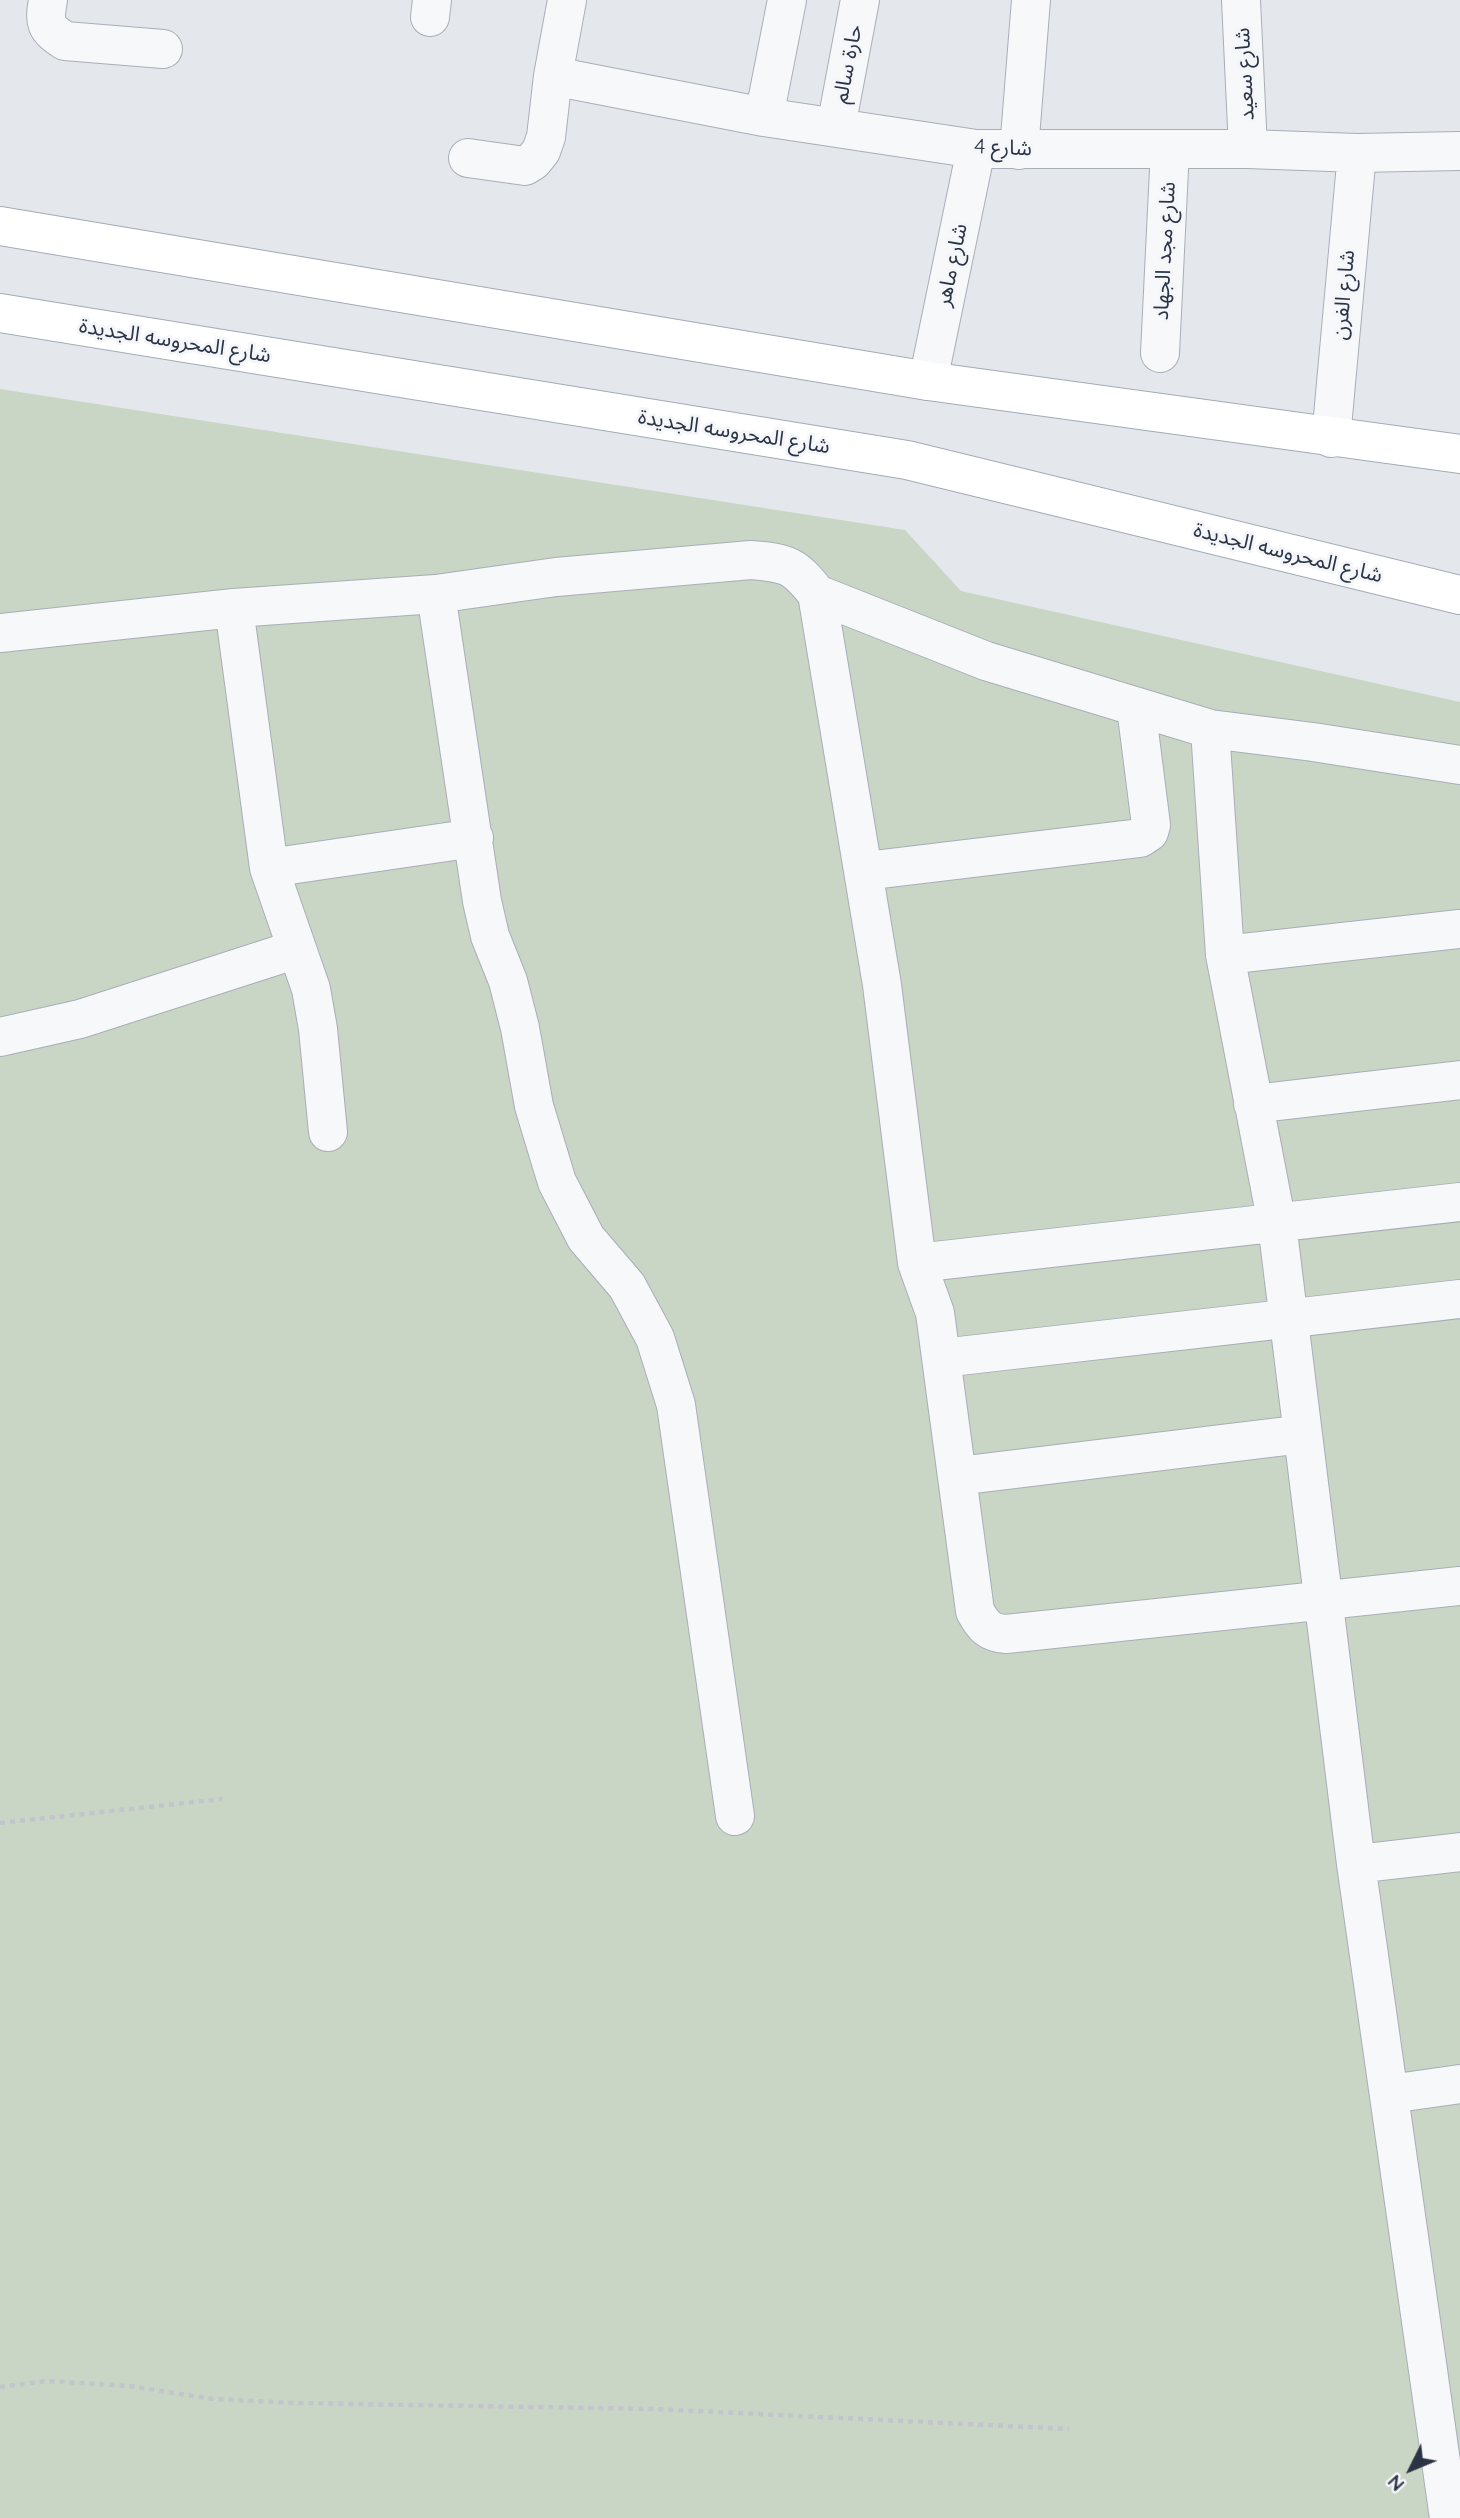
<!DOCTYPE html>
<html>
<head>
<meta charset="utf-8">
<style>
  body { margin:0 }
  #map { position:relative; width:1460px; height:2518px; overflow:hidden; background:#e4e7ec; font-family:Quicksand,sans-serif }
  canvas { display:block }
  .north { position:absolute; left:1376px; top:2434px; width:70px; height:70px; -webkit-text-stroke:5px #f4f6f9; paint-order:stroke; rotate:227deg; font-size:19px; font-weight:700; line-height:28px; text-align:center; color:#2b3445 }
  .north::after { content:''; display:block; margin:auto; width:24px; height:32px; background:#2b3445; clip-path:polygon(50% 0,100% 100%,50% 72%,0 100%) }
</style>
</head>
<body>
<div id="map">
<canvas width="1460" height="2518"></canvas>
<div class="north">N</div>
</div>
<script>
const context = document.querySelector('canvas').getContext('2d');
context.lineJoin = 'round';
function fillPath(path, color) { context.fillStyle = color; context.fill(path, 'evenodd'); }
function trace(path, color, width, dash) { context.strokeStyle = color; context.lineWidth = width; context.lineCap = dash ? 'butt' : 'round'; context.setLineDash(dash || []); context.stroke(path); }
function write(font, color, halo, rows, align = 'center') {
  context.font = font + ' Quicksand,"Noto Sans Arabic",sans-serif'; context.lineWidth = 6; context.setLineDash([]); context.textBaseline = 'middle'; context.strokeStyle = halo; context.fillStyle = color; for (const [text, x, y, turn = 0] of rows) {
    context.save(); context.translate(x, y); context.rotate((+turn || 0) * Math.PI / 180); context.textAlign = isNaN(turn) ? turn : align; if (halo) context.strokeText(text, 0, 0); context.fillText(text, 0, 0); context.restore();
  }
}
fillPath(new Path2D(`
  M 0,389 L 905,530 L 961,591 L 1460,702 L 1460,2518 L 0,2518 Z`), '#c9d6c5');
const minor = new Path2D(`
  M 48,0 C 44,23 45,28 65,41 L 163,49
  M 1241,0 L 1248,149
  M 430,17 L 432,0
  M 553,76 L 764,117 L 976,149 L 1248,149 L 1357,153 L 1460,151
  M 764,117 L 787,0
  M 836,127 L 860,0
  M 1019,150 L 1031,0
  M 468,158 L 525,166 L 533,161 L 541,151 L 546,137 L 553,76 L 567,0
  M 1160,353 L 1170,149
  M 928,381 L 976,149
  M 1331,438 L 1357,153
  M 436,594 L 482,901 L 490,936 L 508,981 L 520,1028 L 534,1106 L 557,1182 L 586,1238 L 627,1286 L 655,1338 L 676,1405 L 735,1816
  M 817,594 L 986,661 L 1210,729 L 1225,955 L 1277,1224 L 1356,1864 L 1449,2518
  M 0,633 L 234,608
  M 1210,729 L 1313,742 L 1460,765
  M 269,868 L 474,838
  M 865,871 L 1140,838 L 1149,832 L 1151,825 L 1136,707
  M 1225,955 L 1460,929
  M 0,1037 L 80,1019 L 297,949
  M 1253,1104 L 1460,1080
  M 328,1132 L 318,1029 L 311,989 L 269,868 L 234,608 L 436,594 L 556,577 L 751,560 C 788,563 794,565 817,594 L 882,985 L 917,1263 L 935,1313 L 975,1611 C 983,1626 989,1633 1006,1634 L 1460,1586
  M 917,1263 L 1460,1202
  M 942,1358 L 1460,1299
  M 958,1476 L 1303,1434
  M 1356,1864 L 1460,1852
  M 1390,2094 L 1460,2084`);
const major = new Path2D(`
  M 0,226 L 928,381 L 1460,454
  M 0,313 L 907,460 L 1460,595`);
trace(minor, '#a9aeb7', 40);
trace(major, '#a3abb8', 40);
trace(new Path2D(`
  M 0,1823 L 222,1799
  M 0,2387 L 47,2381 L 129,2386 L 213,2399 L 293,2403 L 654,2409 L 1069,2429`), '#c2c5cb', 4.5, [5, 5]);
trace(minor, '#f7f8fa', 38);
trace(major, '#fff', 38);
write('21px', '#2b3445', '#f4f6f9', [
  ["حارة سالم",848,64,-79],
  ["شارع سعيد",1245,74,-93],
  ["شارع 4",1003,148,2],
  ["شارع مجد الجهاد",1165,251,-87],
  ["شارع ماهر",952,265,-78],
  ["شارع الفرن",1344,295,-85],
  ["شارع المحروسه الجديدة",175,341,9],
  ["شارع المحروسه الجديدة",734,432,9],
  ["شارع المحروسه الجديدة",1288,553,14]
]);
</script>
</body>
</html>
